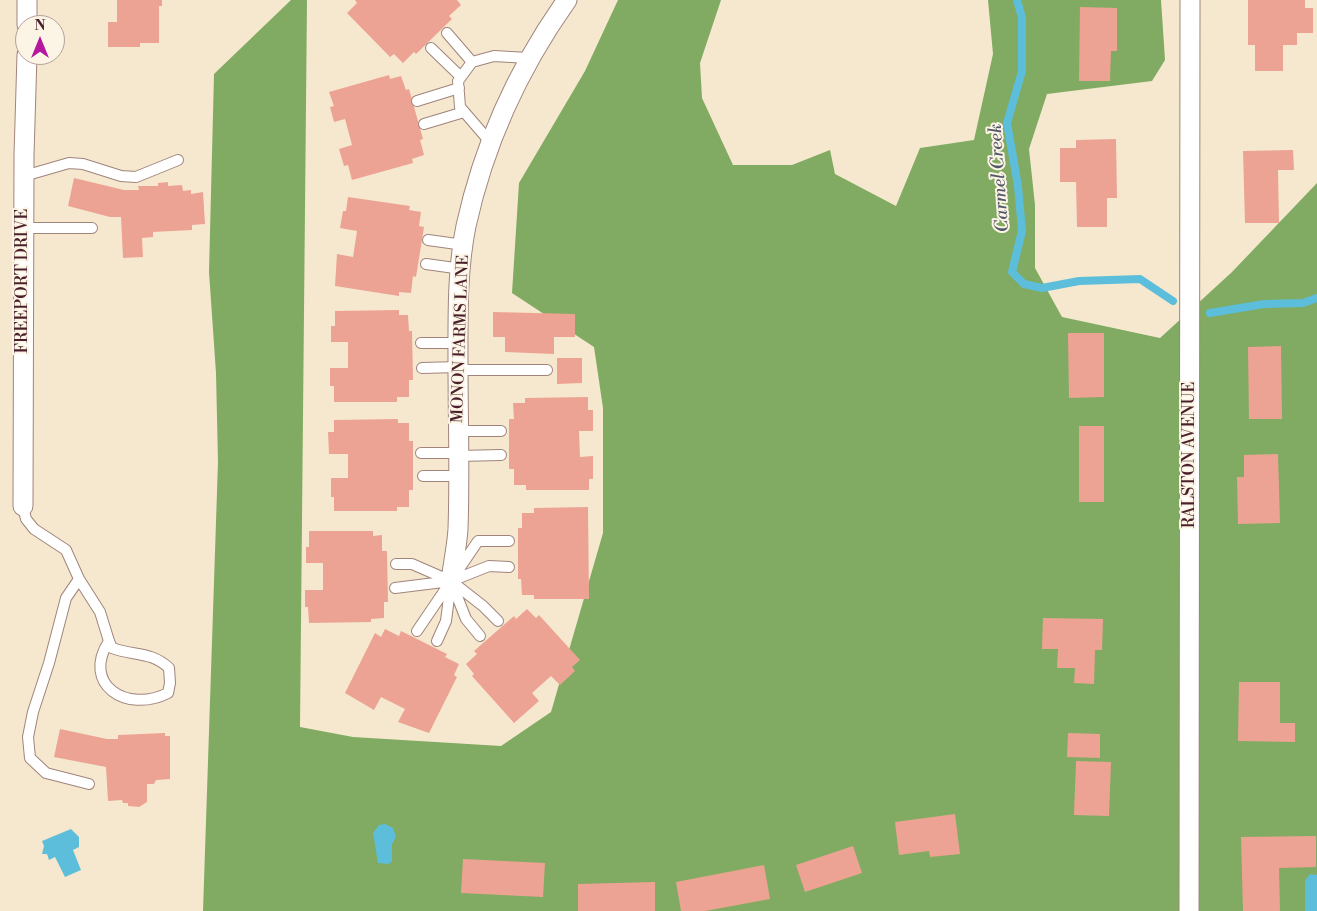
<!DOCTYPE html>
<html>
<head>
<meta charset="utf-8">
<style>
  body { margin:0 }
  #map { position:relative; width:1317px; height:911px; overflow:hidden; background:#f5e8ce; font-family:"Libre Bodoni",serif }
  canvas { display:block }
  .north { position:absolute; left:15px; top:15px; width:50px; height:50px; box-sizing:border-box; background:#fcf5e5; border:1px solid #b59f9b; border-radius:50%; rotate:0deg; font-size:14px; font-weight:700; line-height:20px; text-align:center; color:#4a1f2b }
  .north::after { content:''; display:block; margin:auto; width:18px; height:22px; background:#b5179e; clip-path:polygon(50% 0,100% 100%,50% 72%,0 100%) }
</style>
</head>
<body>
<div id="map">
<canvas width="1317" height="911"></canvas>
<div class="north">N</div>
</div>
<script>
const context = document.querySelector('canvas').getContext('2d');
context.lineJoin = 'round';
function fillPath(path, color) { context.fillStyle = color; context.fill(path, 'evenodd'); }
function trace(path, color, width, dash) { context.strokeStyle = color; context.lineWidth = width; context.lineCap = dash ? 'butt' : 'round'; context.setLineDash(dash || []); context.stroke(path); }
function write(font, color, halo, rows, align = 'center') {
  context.font = font + ' "Libre Bodoni",serif'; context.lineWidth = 4; context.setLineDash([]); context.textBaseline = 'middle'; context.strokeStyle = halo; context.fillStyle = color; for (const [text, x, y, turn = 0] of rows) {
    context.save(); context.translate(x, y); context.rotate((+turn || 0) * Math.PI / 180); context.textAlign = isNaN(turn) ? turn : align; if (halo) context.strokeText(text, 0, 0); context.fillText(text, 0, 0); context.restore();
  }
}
fillPath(new Path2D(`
  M 291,0 L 307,0 L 300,727 L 353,737 L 501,746 L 551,712 L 603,533 L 603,408 L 594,347 L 512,293 L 519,183 L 585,71 L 618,0 L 721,0 L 700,63 L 702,98 L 733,165 L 792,165 L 830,150 L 835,174 L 896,206 L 920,148 L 974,140 L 993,54 L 988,0 L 1161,0 L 1165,60 L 1152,81 L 1047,94 L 1029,149 L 1035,205 L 1035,268 L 1062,317 L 1160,338 L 1232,272 L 1317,183 L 1317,911 L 203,911 L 218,462 L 216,373 L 209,272 L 214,74 Z`), '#81ab62');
fillPath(new Path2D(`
  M 385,824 L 393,828 L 396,837 L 392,844 L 392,861 L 389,864 L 378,863 L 373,833 L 379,825 Z
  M 71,829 L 79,837 L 79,847 L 73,850 L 81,870 L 65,877 L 55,857 L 49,860 L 47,854 L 42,854 L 44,846 L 42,841 Z
  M 1310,874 L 1317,875 L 1317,911 L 1305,911 L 1305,881 Z`), '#5cbeda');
trace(new Path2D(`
  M 1017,0 L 1022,18 L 1022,71 L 1007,123 L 1018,186 L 1022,231 L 1012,272 L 1024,284 L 1042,288 L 1079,281 L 1140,279 L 1173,301
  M 1210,313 L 1264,304 L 1303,303 L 1317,298`), '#5cbeda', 8);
fillPath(new Path2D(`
  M 117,0 L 162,0 L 162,6 L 159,6 L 159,43 L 140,43 L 140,47 L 108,47 L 108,22 L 117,22 Z
  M 355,0 L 457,0 L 461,5 L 449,16 L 452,19 L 416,54 L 414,52 L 403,63 L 394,54 L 390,57 L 347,13 L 357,3 Z
  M 1248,0 L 1305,0 L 1305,8 L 1313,8 L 1313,33 L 1297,33 L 1297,45 L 1283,45 L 1283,71 L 1255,71 L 1255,45 L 1248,45 Z
  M 1080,7 L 1117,8 L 1117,51 L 1111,51 L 1110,81 L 1079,81 Z
  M 389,75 L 390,79 L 401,76 L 406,90 L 409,89 L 423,139 L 420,140 L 424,155 L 412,159 L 413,163 L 352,180 L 348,165 L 344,166 L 339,149 L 352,145 L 345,119 L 334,122 L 330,107 L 334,106 L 329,92 Z
  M 1116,139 L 1117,198 L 1107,198 L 1107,227 L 1077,227 L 1076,182 L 1060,182 L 1060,148 L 1076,148 L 1076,140 Z
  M 1293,150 L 1294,170 L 1278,170 L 1279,223 L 1245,223 L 1243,151 Z
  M 74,178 L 124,190 L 139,190 L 138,186 L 158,186 L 158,183 L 168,182 L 168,186 L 182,185 L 183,191 L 191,190 L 191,194 L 203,192 L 205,224 L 192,225 L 192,230 L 153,232 L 153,237 L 142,238 L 143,257 L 123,258 L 121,217 L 110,217 L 68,206 Z
  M 348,197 L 410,206 L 409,210 L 421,212 L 419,226 L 424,227 L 416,277 L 413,276 L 411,293 L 399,292 L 399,296 L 335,286 L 337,254 L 353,257 L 357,231 L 340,228 L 343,211 L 346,211 Z
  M 399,310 L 399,315 L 408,315 L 409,331 L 412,331 L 413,380 L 409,380 L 409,397 L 397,397 L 397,402 L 334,402 L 334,386 L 330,386 L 330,368 L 348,368 L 348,342 L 331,342 L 331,326 L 335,326 L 335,311 Z
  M 493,312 L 575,314 L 575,337 L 554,337 L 554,354 L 505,352 L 505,337 L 493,337 Z
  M 1068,333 L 1104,333 L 1104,397 L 1069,398 Z
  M 1281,346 L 1282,419 L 1249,419 L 1248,347 Z
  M 557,358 L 582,358 L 582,383 L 557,384 Z
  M 588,397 L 588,410 L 593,410 L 593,431 L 579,431 L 580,457 L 593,456 L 593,479 L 589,479 L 589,490 L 526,490 L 526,485 L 514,485 L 514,469 L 509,469 L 509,419 L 514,419 L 513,403 L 525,403 L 525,398 Z
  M 398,419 L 398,423 L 409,423 L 409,441 L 413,441 L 413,490 L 409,490 L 409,507 L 397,507 L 397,511 L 334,511 L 334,497 L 331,497 L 331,478 L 348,478 L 348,454 L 329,454 L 328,432 L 334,432 L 334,420 Z
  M 1079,426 L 1104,426 L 1104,502 L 1079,502 Z
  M 1278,454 L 1280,523 L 1238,524 L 1237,477 L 1244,477 L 1244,455 Z
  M 588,507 L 589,599 L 534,599 L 534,595 L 522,595 L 521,579 L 518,579 L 518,528 L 522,528 L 522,513 L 534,513 L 534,508 Z
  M 309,531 L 373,531 L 373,536 L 382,535 L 382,551 L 387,551 L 388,602 L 384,602 L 384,618 L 371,619 L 371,622 L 309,623 L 308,607 L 305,607 L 305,590 L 323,590 L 323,563 L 306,563 L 306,547 L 309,547 Z
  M 527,609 L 536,618 L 539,615 L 580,660 L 572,667 L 575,671 L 560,685 L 551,676 L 532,693 L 539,701 L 514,723 L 472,676 L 474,674 L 466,664 L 477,654 L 474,651 L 514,616 L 516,619 Z
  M 1043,618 L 1103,619 L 1102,650 L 1095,650 L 1094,684 L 1074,683 L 1075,668 L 1057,668 L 1058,649 L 1042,649 Z
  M 385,629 L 399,636 L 401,631 L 447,654 L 445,657 L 459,664 L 454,675 L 457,677 L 429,733 L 398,722 L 405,709 L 381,697 L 374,710 L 345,693 L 375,633 L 381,637 Z
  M 1239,682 L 1280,682 L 1280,723 L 1295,723 L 1295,742 L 1238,741 Z
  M 60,729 L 107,739 L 118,739 L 118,735 L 165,733 L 165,736 L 170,736 L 170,779 L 156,780 L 154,784 L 147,784 L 147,802 L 139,807 L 128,806 L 128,803 L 123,803 L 122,800 L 108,801 L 106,767 L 54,757 Z
  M 1068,733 L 1100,734 L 1100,758 L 1067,757 Z
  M 1076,761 L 1111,762 L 1109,816 L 1074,815 Z
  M 955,814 L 960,854 L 930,857 L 929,851 L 899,855 L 895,822 Z
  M 1316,836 L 1316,867 L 1279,868 L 1280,911 L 1243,911 L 1241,837 Z
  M 853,846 L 862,873 L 805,892 L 796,865 Z
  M 463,859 L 545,863 L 543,897 L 461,893 Z
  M 764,865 L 770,899 L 705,911 L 681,911 L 676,882 Z
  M 655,882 L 655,911 L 578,911 L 578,884 Z`), '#eda393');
const lane = new Path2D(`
  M 447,33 L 472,62
  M 431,48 L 461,77
  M 417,101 L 459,88
  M 424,124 L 464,112
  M 491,143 L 460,107 L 458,81 L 472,62 L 494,56 L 528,58
  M 24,176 L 69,163 L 83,164 L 121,176 L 136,177 L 178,160
  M 23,228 L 92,228
  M 428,240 L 464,245
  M 426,264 L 462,269
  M 421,343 L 458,343
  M 422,368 L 458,367
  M 458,370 L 547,370
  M 458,431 L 501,431
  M 421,453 L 458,453
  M 458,456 L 501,455
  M 423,476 L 458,476
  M 23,506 L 26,519 L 34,529 L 66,550 L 79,579 L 100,612 L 109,641 C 81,684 126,714 168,693 L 170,683 L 169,668 C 151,651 133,656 112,648 L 109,641
  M 509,541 L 478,541 L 451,581 L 489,566 L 509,567
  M 79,579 L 66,598 L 49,663 L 33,712 L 28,737 L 30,758 L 46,773 L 89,784
  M 395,588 L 451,581 L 412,564 L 396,564
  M 417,631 L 451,581 L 446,621 L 437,641
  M 480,636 L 466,619 L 451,581 L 483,606 L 498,621`);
const street = new Path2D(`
  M 27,25 L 27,0
  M 23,506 L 24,155 L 27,55
  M 451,581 C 453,564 457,546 458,529 C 460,474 458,418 458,362 C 458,318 457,270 466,226 C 484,144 518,69 567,0
  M 1189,911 L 1190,0`);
trace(lane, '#a0847c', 12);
trace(street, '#a0847c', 21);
trace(lane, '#fff', 10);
trace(street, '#fff', 19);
write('16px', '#4a1f2b', '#fcf5e5', [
  ["FREEPORT DRIVE",23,281,-90],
  ["MONON FARMS LANE",461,339,-88],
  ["RALSTON AVENUE",1190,455,-90]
]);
write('italic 18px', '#505768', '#fcf5e5', [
  ["Carmel Creek",1000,178,-94]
]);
</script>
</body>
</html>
